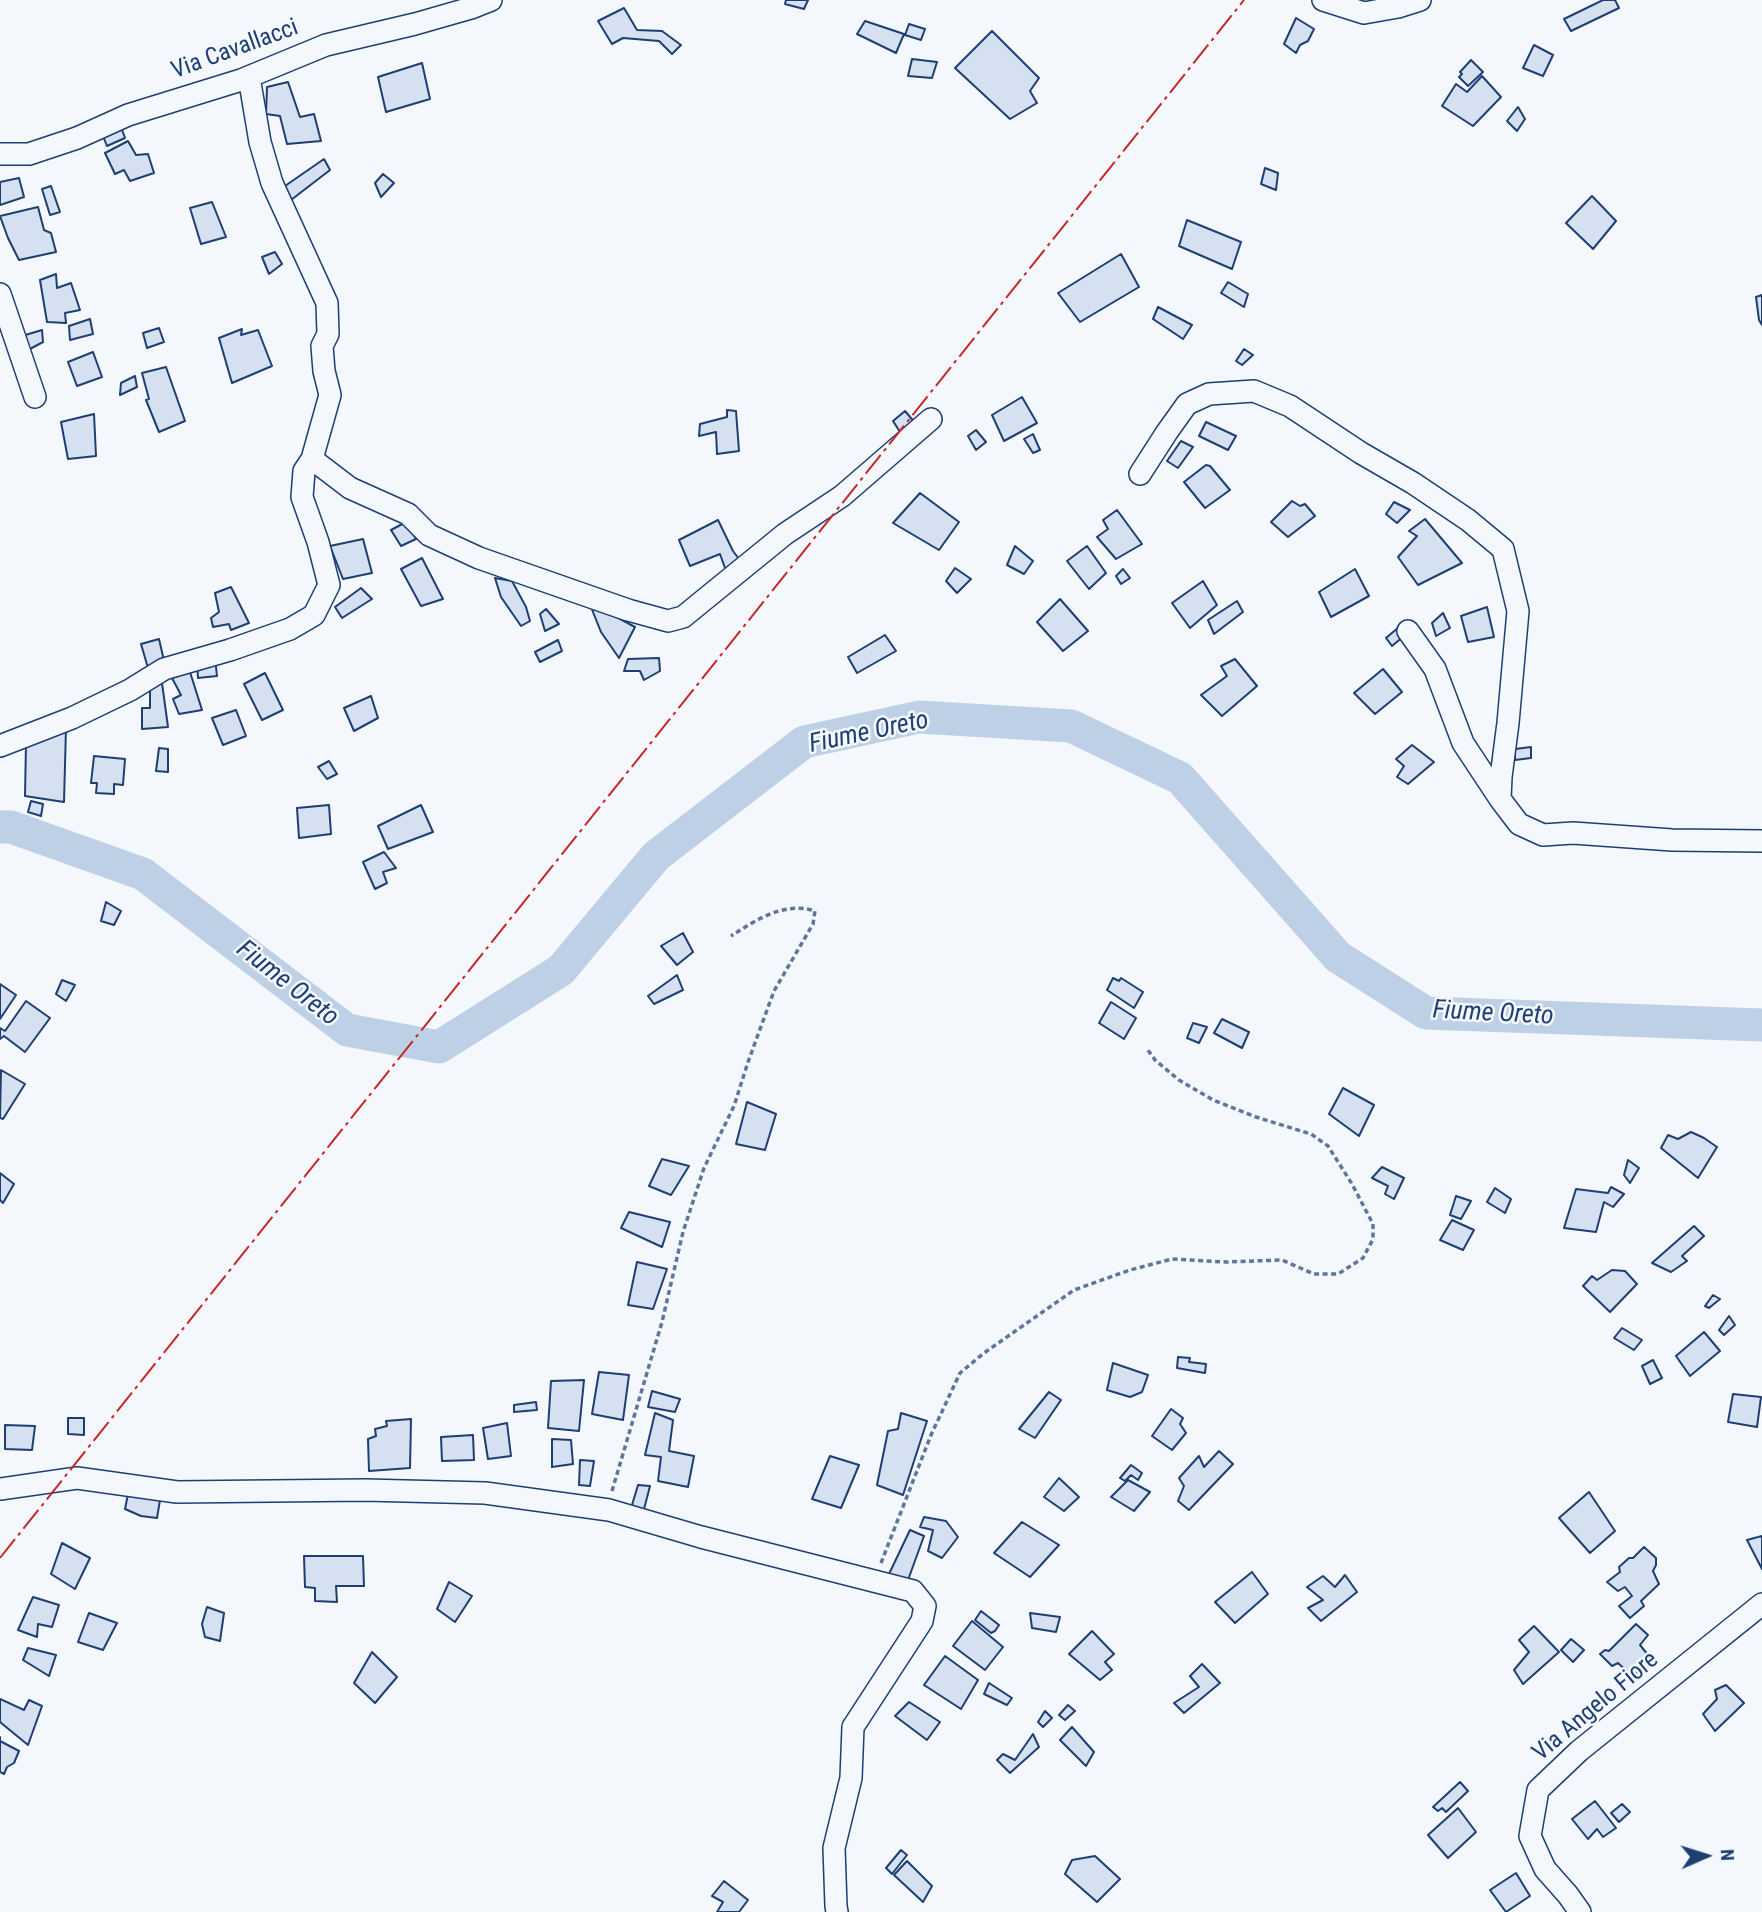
<!DOCTYPE html>
<html>
<head>
<meta charset="utf-8">
<style>
  body { margin:0 }
  #map { position:relative; width:1762px; height:1912px; overflow:hidden; background:#f4f7fb; font-family:"Roboto Condensed",sans-serif }
  canvas { display:block }
  .north { position:absolute; left:1671px; top:1821px; width:70px; height:70px; -webkit-text-stroke:5px #f4f7fb; paint-order:stroke; rotate:87deg; font-size:19px; font-weight:700; line-height:28px; text-align:center; color:#1d3f73 }
  .north::after { content:''; display:block; margin:auto; width:24px; height:32px; background:#1d3f73; clip-path:polygon(50% 0,100% 100%,50% 72%,0 100%) }
</style>
</head>
<body>
<div id="map">
<canvas width="1762" height="1912"></canvas>
<div class="north">N</div>
</div>
<script>
const context = document.querySelector('canvas').getContext('2d');
context.lineJoin = 'round';
function trace(path, color, width, dash) { context.strokeStyle = color; context.lineWidth = width; context.lineCap = dash ? 'butt' : 'round'; context.setLineDash(dash || []); context.stroke(path); }
function fillPath(path, color) { context.fillStyle = color; context.fill(path, 'evenodd'); }
function write(font, color, halo, rows, align = 'center') {
  context.font = font + ' "Roboto Condensed",sans-serif'; context.lineWidth = 5; context.setLineDash([]); context.textBaseline = 'middle'; context.strokeStyle = halo; context.fillStyle = color; for (const [text, x, y, turn = 0] of rows) {
    context.save(); context.translate(x, y); context.rotate((+turn || 0) * Math.PI / 180); context.textAlign = isNaN(turn) ? turn : align; if (halo) context.strokeText(text, 0, 0); context.fillText(text, 0, 0); context.restore();
  }
}
trace(new Path2D(`
  M 0,827 L 11,827 L 143,874 L 347,1030 L 439,1047 L 561,970 L 656,856 L 804,742 L 919,717 L 1071,726 L 1180,778 L 1338,957 L 1426,1013 L 1762,1025`), '#bed0e5', 33);
const building = new Path2D(`
  M 786,0 L 808,0 L 804,9 L 785,4 Z
  M 1603,0 L 1615,0 L 1619,8 L 1571,31 L 1564,19 Z
  M 624,8 L 637,30 L 662,31 L 681,45 L 672,54 L 659,41 L 623,38 L 612,44 L 598,21 Z
  M 1296,18 L 1314,29 L 1308,41 L 1300,45 L 1296,53 L 1284,44 Z
  M 865,21 L 904,34 L 896,53 L 857,34 Z
  M 909,24 L 925,29 L 921,40 L 905,35 Z
  M 992,31 L 1039,78 L 1030,91 L 1037,103 L 1010,119 L 955,68 Z
  M 1534,45 L 1553,55 L 1543,76 L 1523,68 Z
  M 912,59 L 937,62 L 932,78 L 908,76 Z
  M 1471,60 L 1483,72 L 1468,86 L 1459,77 L 1462,74 L 1460,72 Z
  M 422,63 L 430,99 L 386,112 L 378,77 Z
  M 1482,76 L 1501,97 L 1473,126 L 1442,106 L 1456,84 L 1467,92 Z
  M 288,82 L 300,117 L 314,114 L 321,141 L 287,144 L 280,116 L 266,114 L 267,87 Z
  M 1518,107 L 1525,119 L 1517,131 L 1507,121 Z
  M 121,127 L 125,138 L 107,146 L 103,136 Z
  M 128,141 L 136,155 L 148,154 L 154,173 L 130,181 L 124,170 L 115,174 L 105,153 Z
  M 324,159 L 330,170 L 291,200 L 285,186 Z
  M 1265,168 L 1278,173 L 1276,190 L 1261,184 Z
  M 383,174 L 394,183 L 381,197 L 375,183 Z
  M 19,178 L 24,197 L 0,205 L 0,182 Z
  M 51,186 L 60,212 L 50,215 L 42,189 Z
  M 1592,196 L 1616,221 L 1593,249 L 1566,223 Z
  M 212,202 L 226,237 L 201,244 L 190,208 Z
  M 38,207 L 44,230 L 51,233 L 56,252 L 19,260 L 8,238 L 0,216 Z
  M 1187,220 L 1241,242 L 1232,269 L 1179,246 Z
  M 275,252 L 282,264 L 269,274 L 262,257 Z
  M 1121,254 L 1139,287 L 1080,322 L 1058,293 Z
  M 56,274 L 57,288 L 71,283 L 80,310 L 65,313 L 66,323 L 47,322 L 40,280 Z
  M 1228,282 L 1248,294 L 1244,307 L 1221,293 Z
  M 1762,295 L 1762,325 L 1759,320 L 1756,297 Z
  M 1158,307 L 1192,325 L 1183,339 L 1153,319 Z
  M 90,319 L 93,334 L 70,340 L 69,326 Z
  M 159,328 L 164,342 L 147,348 L 143,333 Z
  M 242,329 L 241,335 L 258,330 L 272,366 L 232,383 L 219,338 Z
  M 42,330 L 43,342 L 30,349 L 22,336 Z
  M 1244,349 L 1253,355 L 1242,365 L 1236,361 Z
  M 93,352 L 102,377 L 77,386 L 68,362 Z
  M 166,367 L 185,421 L 159,432 L 146,400 L 149,399 L 142,373 Z
  M 135,376 L 137,387 L 120,395 L 121,383 Z
  M 1022,397 L 1037,423 L 1004,441 L 992,415 Z
  M 727,410 L 736,411 L 739,451 L 717,454 L 716,432 L 699,436 L 700,424 L 727,417 Z
  M 905,411 L 916,424 L 902,435 L 893,421 Z
  M 94,414 L 96,456 L 68,459 L 61,422 Z
  M 1206,422 L 1236,436 L 1228,450 L 1199,436 Z
  M 976,430 L 986,442 L 976,450 L 968,436 Z
  M 1033,434 L 1040,450 L 1033,453 L 1024,439 Z
  M 1181,441 L 1193,447 L 1178,468 L 1167,461 Z
  M 1206,465 L 1210,466 L 1230,490 L 1205,508 L 1184,482 Z
  M 920,493 L 959,522 L 939,550 L 893,523 Z
  M 1292,501 L 1300,506 L 1305,504 L 1315,516 L 1288,537 L 1271,522 Z
  M 1394,502 L 1410,510 L 1397,523 L 1386,514 Z
  M 1117,510 L 1142,544 L 1116,559 L 1097,537 L 1108,529 L 1103,520 Z
  M 1425,519 L 1462,563 L 1418,585 L 1398,557 L 1417,536 L 1409,531 Z
  M 718,520 L 733,551 L 742,563 L 726,571 L 720,554 L 690,566 L 679,540 Z
  M 406,522 L 416,539 L 401,546 L 391,530 Z
  M 363,539 L 372,573 L 343,579 L 330,546 Z
  M 1015,546 L 1033,561 L 1024,574 L 1007,565 Z
  M 1087,546 L 1106,573 L 1089,589 L 1067,561 Z
  M 422,558 L 443,599 L 421,606 L 401,569 Z
  M 955,568 L 971,579 L 957,593 L 946,581 Z
  M 1123,569 L 1130,578 L 1121,584 L 1116,576 Z
  M 1355,569 L 1369,596 L 1331,617 L 1319,592 Z
  M 495,578 L 512,581 L 526,607 L 530,621 L 521,626 L 501,597 Z
  M 1203,581 L 1217,605 L 1190,628 L 1172,603 Z
  M 231,587 L 249,623 L 231,630 L 229,624 L 213,627 L 211,618 L 219,612 L 215,593 Z
  M 361,588 L 372,599 L 342,618 L 335,607 Z
  M 1060,599 L 1088,631 L 1063,651 L 1037,622 Z
  M 1237,601 L 1243,612 L 1214,634 L 1208,620 Z
  M 589,602 L 635,627 L 619,658 L 601,632 Z
  M 1487,607 L 1494,637 L 1468,642 L 1461,616 Z
  M 546,609 L 559,624 L 545,631 L 540,614 Z
  M 1443,613 L 1450,628 L 1436,636 L 1432,623 Z
  M 1399,627 L 1404,636 L 1392,646 L 1386,638 Z
  M 885,635 L 896,651 L 857,673 L 848,657 Z
  M 159,639 L 165,665 L 148,668 L 141,644 Z
  M 558,640 L 562,651 L 540,662 L 535,652 Z
  M 215,658 L 217,676 L 198,678 L 197,664 Z
  M 659,658 L 660,671 L 644,680 L 640,671 L 624,671 L 628,659 Z
  M 1235,659 L 1257,686 L 1222,716 L 1201,695 L 1227,676 L 1221,666 Z
  M 1383,669 L 1402,692 L 1375,714 L 1354,693 Z
  M 190,672 L 202,710 L 179,714 L 173,699 L 181,695 L 172,678 Z
  M 265,673 L 283,710 L 262,720 L 244,684 Z
  M 162,683 L 168,727 L 142,729 L 142,708 L 150,708 L 150,686 Z
  M 371,696 L 378,718 L 354,731 L 344,708 Z
  M 236,710 L 246,736 L 223,745 L 212,718 Z
  M 66,728 L 64,802 L 25,796 L 26,743 Z
  M 1412,745 L 1434,762 L 1408,784 L 1397,777 L 1404,766 L 1396,759 Z
  M 1531,747 L 1531,758 L 1515,760 L 1515,749 Z
  M 159,748 L 168,749 L 168,772 L 156,771 Z
  M 94,756 L 125,759 L 123,785 L 114,784 L 114,794 L 96,793 L 97,783 L 91,783 Z
  M 329,761 L 337,774 L 327,779 L 318,767 Z
  M 31,801 L 43,804 L 41,816 L 28,812 Z
  M 329,805 L 331,834 L 299,838 L 297,808 Z
  M 421,805 L 433,832 L 388,849 L 378,826 Z
  M 384,852 L 396,868 L 383,872 L 387,883 L 375,889 L 363,862 Z
  M 106,902 L 121,911 L 114,925 L 101,921 Z
  M 683,933 L 693,952 L 677,965 L 661,946 Z
  M 677,975 L 683,990 L 654,1004 L 648,996 Z
  M 1113,978 L 1119,981 L 1121,978 L 1143,992 L 1134,1008 L 1107,990 Z
  M 62,980 L 75,985 L 66,1001 L 56,994 Z
  M 0,984 L 16,995 L 0,1019 Z
  M 26,1001 L 50,1018 L 25,1052 L 4,1036 L 0,1039 L 0,1028 L 5,1031 Z
  M 1111,1002 L 1136,1018 L 1124,1039 L 1099,1023 Z
  M 1222,1019 L 1249,1032 L 1242,1048 L 1214,1033 Z
  M 1193,1023 L 1207,1027 L 1199,1043 L 1187,1038 Z
  M 1,1070 L 25,1084 L 3,1119 L 0,1118 Z
  M 1343,1088 L 1374,1105 L 1359,1136 L 1329,1114 Z
  M 747,1102 L 776,1114 L 765,1150 L 736,1144 Z
  M 1691,1132 L 1704,1138 L 1717,1147 L 1698,1178 L 1661,1148 L 1668,1135 L 1678,1139 Z
  M 662,1159 L 689,1166 L 671,1195 L 649,1186 Z
  M 1628,1160 L 1639,1168 L 1630,1183 L 1624,1175 Z
  M 1382,1167 L 1404,1178 L 1394,1199 L 1385,1194 L 1388,1186 L 1372,1178 Z
  M 0,1173 L 14,1184 L 3,1203 L 0,1200 Z
  M 1611,1187 L 1624,1194 L 1613,1207 L 1604,1202 L 1596,1232 L 1564,1228 L 1576,1189 L 1608,1193 Z
  M 1495,1188 L 1511,1199 L 1505,1213 L 1487,1202 Z
  M 1456,1196 L 1471,1201 L 1461,1219 L 1450,1215 Z
  M 629,1212 L 670,1222 L 662,1247 L 621,1228 Z
  M 1452,1220 L 1474,1230 L 1463,1250 L 1440,1240 Z
  M 1694,1226 L 1704,1236 L 1682,1256 L 1687,1261 L 1671,1272 L 1652,1263 Z
  M 637,1262 L 667,1269 L 653,1309 L 628,1305 Z
  M 1612,1270 L 1625,1271 L 1637,1284 L 1610,1312 L 1583,1286 L 1592,1276 L 1597,1280 Z
  M 1713,1295 L 1720,1299 L 1709,1308 L 1705,1306 Z
  M 1729,1316 L 1735,1325 L 1724,1335 L 1719,1330 Z
  M 1622,1328 L 1642,1340 L 1634,1350 L 1614,1338 Z
  M 1704,1332 L 1720,1351 L 1690,1376 L 1676,1356 Z
  M 1178,1357 L 1190,1358 L 1189,1362 L 1206,1364 L 1205,1373 L 1177,1368 Z
  M 1653,1360 L 1662,1378 L 1650,1384 L 1642,1366 Z
  M 1113,1363 L 1148,1375 L 1142,1392 L 1130,1397 L 1107,1390 Z
  M 599,1372 L 629,1375 L 623,1420 L 592,1414 Z
  M 584,1380 L 579,1431 L 548,1428 L 551,1381 Z
  M 652,1391 L 680,1399 L 675,1412 L 648,1407 Z
  M 1049,1392 L 1061,1400 L 1035,1438 L 1019,1429 Z
  M 1733,1394 L 1761,1397 L 1757,1427 L 1728,1422 Z
  M 536,1402 L 537,1410 L 514,1412 L 514,1405 Z
  M 1171,1409 L 1183,1418 L 1180,1424 L 1186,1433 L 1172,1450 L 1152,1436 Z
  M 655,1413 L 673,1420 L 669,1451 L 694,1456 L 688,1487 L 658,1481 L 661,1457 L 645,1455 Z
  M 901,1413 L 927,1421 L 903,1495 L 877,1485 L 888,1431 L 898,1429 Z
  M 68,1418 L 84,1418 L 84,1435 L 68,1434 Z
  M 411,1419 L 410,1468 L 369,1471 L 368,1439 L 376,1436 L 375,1429 L 387,1426 L 386,1421 Z
  M 507,1423 L 511,1456 L 488,1459 L 483,1428 Z
  M 5,1425 L 35,1426 L 32,1450 L 5,1449 Z
  M 473,1435 L 474,1460 L 442,1461 L 441,1437 Z
  M 552,1439 L 571,1440 L 573,1464 L 552,1467 Z
  M 1219,1451 L 1233,1464 L 1189,1510 L 1178,1501 L 1184,1486 L 1179,1478 L 1199,1456 L 1204,1467 Z
  M 830,1456 L 859,1465 L 841,1508 L 812,1499 Z
  M 580,1460 L 594,1461 L 590,1486 L 579,1485 Z
  M 1131,1465 L 1142,1473 L 1138,1480 L 1131,1475 L 1125,1481 L 1120,1478 Z
  M 1059,1478 L 1079,1497 L 1064,1511 L 1044,1497 Z
  M 1128,1480 L 1150,1492 L 1134,1511 L 1111,1497 Z
  M 638,1485 L 650,1486 L 643,1513 L 632,1505 Z
  M 1589,1492 L 1615,1531 L 1590,1553 L 1559,1518 Z
  M 128,1494 L 160,1500 L 157,1518 L 141,1516 L 125,1509 Z
  M 924,1517 L 946,1521 L 958,1537 L 942,1558 L 928,1551 L 933,1530 L 920,1527 Z
  M 1022,1522 L 1059,1545 L 1030,1577 L 994,1553 Z
  M 910,1530 L 924,1536 L 908,1580 L 889,1574 Z
  M 1762,1536 L 1762,1569 L 1747,1540 Z
  M 62,1543 L 90,1558 L 75,1589 L 51,1574 Z
  M 1644,1547 L 1656,1558 L 1656,1565 L 1653,1571 L 1659,1584 L 1641,1601 L 1644,1606 L 1630,1618 L 1619,1606 L 1632,1596 L 1625,1587 L 1618,1591 L 1607,1582 L 1620,1572 L 1619,1567 L 1629,1558 L 1633,1558 Z
  M 304,1556 L 363,1556 L 364,1586 L 336,1586 L 337,1602 L 315,1601 L 315,1588 L 305,1587 Z
  M 1252,1572 L 1268,1594 L 1235,1623 L 1215,1602 Z
  M 1345,1575 L 1357,1592 L 1321,1621 L 1308,1608 L 1323,1600 L 1307,1587 L 1323,1576 L 1335,1587 Z
  M 449,1582 L 472,1596 L 455,1622 L 437,1609 Z
  M 33,1597 L 59,1605 L 52,1627 L 38,1624 L 37,1637 L 18,1630 Z
  M 207,1607 L 224,1613 L 220,1641 L 205,1637 L 202,1624 Z
  M 981,1611 L 999,1625 L 995,1631 L 991,1633 L 975,1620 Z
  M 89,1613 L 117,1623 L 103,1650 L 78,1642 Z
  M 1030,1613 L 1060,1617 L 1056,1632 L 1032,1628 Z
  M 972,1621 L 1003,1647 L 985,1670 L 953,1646 Z
  M 1636,1624 L 1648,1635 L 1640,1645 L 1653,1661 L 1632,1676 L 1618,1663 L 1612,1666 L 1600,1654 L 1605,1650 L 1609,1651 Z
  M 1534,1626 L 1559,1652 L 1523,1684 L 1514,1670 L 1529,1652 L 1519,1640 Z
  M 1092,1631 L 1114,1654 L 1105,1662 L 1112,1670 L 1100,1680 L 1069,1654 Z
  M 1571,1639 L 1584,1650 L 1573,1662 L 1561,1650 Z
  M 28,1648 L 56,1655 L 49,1676 L 23,1660 Z
  M 372,1652 L 397,1677 L 375,1703 L 354,1683 Z
  M 945,1656 L 978,1680 L 961,1709 L 924,1685 Z
  M 1202,1664 L 1220,1683 L 1184,1713 L 1174,1703 L 1199,1687 L 1190,1676 Z
  M 989,1683 L 1012,1698 L 1007,1705 L 984,1694 Z
  M 1726,1685 L 1744,1703 L 1715,1731 L 1703,1714 L 1717,1699 L 1715,1690 Z
  M 0,1699 L 24,1710 L 29,1700 L 42,1706 L 28,1745 L 0,1722 Z
  M 909,1702 L 940,1722 L 927,1740 L 895,1716 Z
  M 1068,1705 L 1075,1711 L 1065,1720 L 1059,1715 Z
  M 1045,1711 L 1052,1718 L 1043,1727 L 1038,1722 Z
  M 1072,1727 L 1094,1752 L 1086,1766 L 1060,1740 Z
  M 1033,1734 L 1039,1747 L 1010,1773 L 997,1760 L 1003,1754 L 1015,1760 Z
  M 0,1737 L 0,1741 L 19,1751 L 14,1763 L 7,1767 L 4,1774 L 0,1772 Z
  M 1460,1782 L 1468,1791 L 1446,1812 L 1442,1808 L 1438,1811 L 1433,1807 Z
  M 1595,1801 L 1616,1828 L 1603,1837 L 1597,1829 L 1588,1839 L 1572,1819 Z
  M 1622,1804 L 1630,1812 L 1619,1822 L 1611,1813 Z
  M 1458,1808 L 1476,1832 L 1448,1858 L 1428,1835 Z
  M 901,1850 L 907,1855 L 892,1874 L 886,1868 Z
  M 1095,1856 L 1120,1879 L 1097,1902 L 1065,1874 L 1072,1860 Z
  M 907,1861 L 932,1886 L 923,1902 L 894,1875 Z
  M 1516,1873 L 1530,1896 L 1506,1912 L 1490,1890 Z
  M 724,1881 L 748,1900 L 739,1912 L 717,1912 L 723,1902 L 712,1896 Z`);
fillPath(building, '#d5e0f0');
trace(building, '#1d3f73', 2);
const minor = new Path2D(`
  M 1323,0 L 1364,13 L 1398,7 L 1420,0
  M 0,154 L 29,154 L 77,138 L 128,115 L 241,80 L 326,45 L 415,24 L 471,8 L 491,0
  M 0,294 L 35,397
  M 312,459 L 350,488 L 408,514 L 429,535 L 479,558 L 628,610 L 668,621 L 683,617 L 785,534 L 842,496 L 931,419
  M 1140,474 L 1167,432 L 1187,404 L 1209,394 L 1254,391 L 1290,406 L 1361,453 L 1413,483 L 1468,520 L 1503,549 L 1518,611 L 1508,723 L 1501,777 L 1500,799 L 1519,824 L 1543,835 L 1573,833 L 1672,840 L 1762,841
  M 1408,631 L 1435,669 L 1463,743 L 1500,799
  M 0,746 L 72,718 L 130,690 L 164,669 L 230,650 L 290,629 L 314,615 L 329,585 L 318,542 L 302,497 L 304,471 L 312,459 L 330,395 L 324,371 L 322,346 L 328,334 L 327,303 L 272,183 L 260,142 L 249,77
  M 0,1489 L 77,1478 L 177,1492 L 365,1490 L 485,1493 L 609,1510 L 701,1537 L 913,1591 L 925,1606 L 922,1621 L 853,1727 L 851,1778 L 834,1848 L 836,1906 L 837,1912
  M 1580,1912 L 1568,1895 L 1545,1869 L 1530,1836 L 1538,1790 L 1579,1751 L 1762,1604`);
trace(minor, '#1d3f73', 24);
trace(new Path2D(`
  M 612,1491 L 662,1322 L 683,1232 L 704,1168 L 734,1106 L 748,1062 L 774,991 L 813,924 L 815,911 C 784,901 756,920 731,936
  M 881,1563 L 931,1435 L 960,1373 L 984,1353 L 1074,1290 L 1130,1270 L 1172,1259 L 1226,1262 L 1282,1260 L 1314,1274 L 1338,1274 L 1363,1258 L 1373,1239 L 1373,1224 L 1352,1184 L 1328,1146 L 1311,1134 L 1256,1117 L 1213,1100 L 1179,1080 L 1155,1060 L 1148,1050`), '#5e769c', 3.5, [5, 3.5]);
trace(minor, '#f4f7fb', 21);
trace(new Path2D(`
  M 0,1558 L 1244,0`), '#c62828', 2, [24, 5, 3.5, 5]);
write('24px', '#1d3f73', '#f4f7fb', [
  ["Via Cavallacci",235,50,-20],
  ["Via Angelo Fiore",1596,1707,-40]
]);
write('italic 26px', '#1d3f73', '#f4f7fb', [
  ["Fiume Oreto",869,733,-12],
  ["Fiume Oreto",287,984,38],
  ["Fiume Oreto",1493,1014,3]
]);
</script>
</body>
</html>
